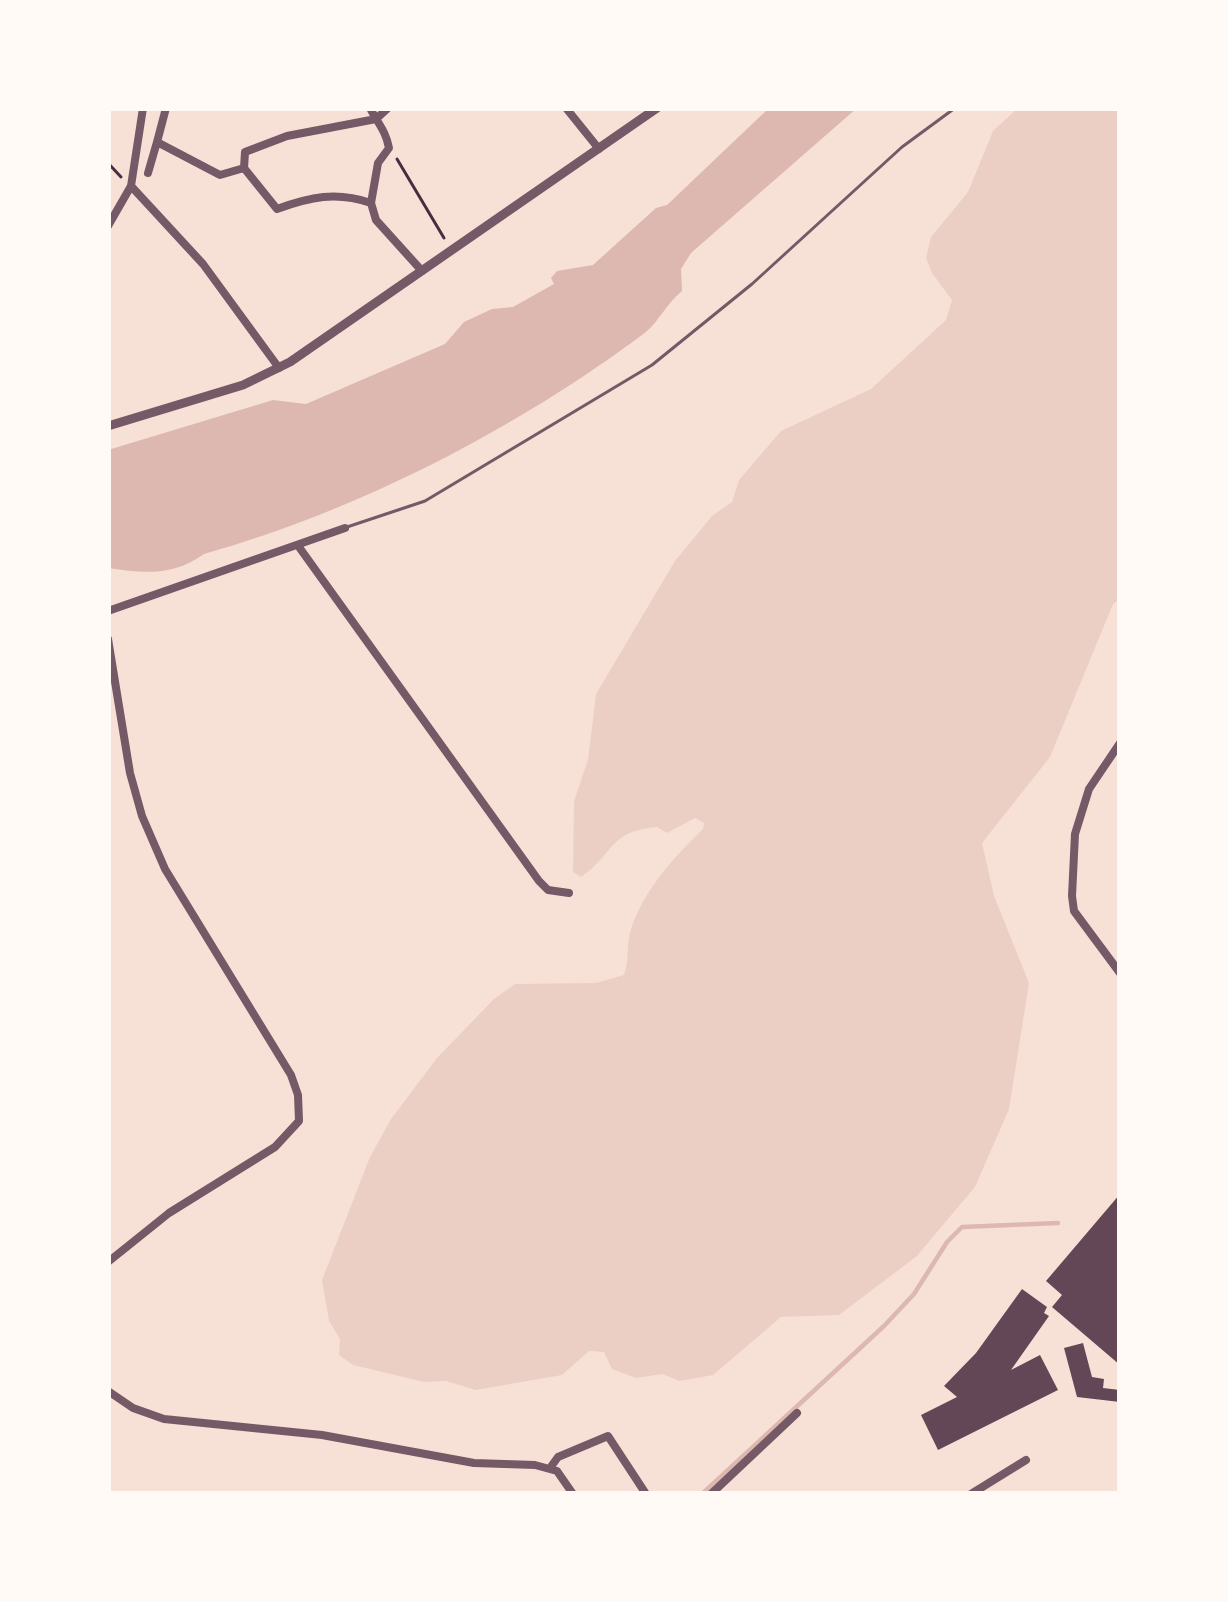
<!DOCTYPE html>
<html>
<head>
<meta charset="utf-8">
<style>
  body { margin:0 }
  #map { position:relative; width:1228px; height:1602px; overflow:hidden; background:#f7e1d7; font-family:Arial,sans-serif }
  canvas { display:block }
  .frame { position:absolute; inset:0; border:111px solid #fffaf5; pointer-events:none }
</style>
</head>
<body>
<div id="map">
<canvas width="1228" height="1602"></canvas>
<div class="frame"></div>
</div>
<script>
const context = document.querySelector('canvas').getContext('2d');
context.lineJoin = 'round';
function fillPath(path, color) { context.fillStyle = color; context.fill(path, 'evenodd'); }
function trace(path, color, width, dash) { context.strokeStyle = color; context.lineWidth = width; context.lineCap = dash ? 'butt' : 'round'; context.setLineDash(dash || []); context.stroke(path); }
fillPath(new Path2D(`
  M 1018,108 L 1120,108 L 1120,599 L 1113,604 L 1050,757 L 982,843 L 994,896 L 1029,983 L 1009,1109 L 975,1187 L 917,1256 L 839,1315 L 781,1317 L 713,1375 L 680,1381 L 662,1374 L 636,1378 L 612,1369 L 604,1352 L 589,1351 L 562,1375 L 476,1390 L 446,1381 L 424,1382 L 353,1365 L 339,1355 L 340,1339 L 329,1321 L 322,1280 L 370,1157 L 391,1119 L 437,1058 L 494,999 L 515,984 L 596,983 L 624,975 C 630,959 626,945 631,929 C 643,891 675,856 703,829 L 704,823 L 695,818 L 667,833 L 657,827 C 608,831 614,855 581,877 L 573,872 L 574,801 L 588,760 L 596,694 L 675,561 L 712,516 L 732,502 L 739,480 L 781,431 L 871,389 L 946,320 L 952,300 L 932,273 L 926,258 L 931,237 L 968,192 L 993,131 Z`), '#ebcfc5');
fillPath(new Path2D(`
  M 769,108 L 857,108 L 691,253 L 681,269 L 682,291 C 667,303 659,321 646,332 C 518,428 358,511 204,554 C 172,577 143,573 108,568 L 108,450 L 273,400 L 306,404 L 445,344 L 464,322 L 492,309 L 513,307 L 554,284 L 551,278 L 557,271 L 593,265 L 656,208 L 667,205 Z`), '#dcb8b0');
trace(new Path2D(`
  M 702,1494 L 884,1326 L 914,1294 L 947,1242 L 962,1227 L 1058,1223`), '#dcb8b0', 4.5);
fillPath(new Path2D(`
  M 1120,1194 L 1120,1365 L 1052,1307 L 1062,1295 L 1046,1281 Z
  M 1022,1289 L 1047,1307 L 1044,1313 L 1049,1316 L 1011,1370 L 1040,1355 L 1058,1390 L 938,1450 L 921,1415 L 957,1397 L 944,1386 L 976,1353 Z
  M 1083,1343 L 1092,1377 L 1104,1379 L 1103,1388 L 1120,1390 L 1120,1402 L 1077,1397 L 1064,1348 Z`), '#644757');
trace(new Path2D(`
  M 397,159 L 444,238
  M 108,163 L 121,177`), '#4a2c40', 3);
trace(new Path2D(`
  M 347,527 L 425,501 L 652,365 L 752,284 L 902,147 L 955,108`), '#755966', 3);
trace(new Path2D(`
  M 370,108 C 377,122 386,131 389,148 L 378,163 L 371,203 C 336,191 310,197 277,209 L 244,168 L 245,152 L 287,136 L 376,119 L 388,108
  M 566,108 L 599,149
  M 157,142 L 166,108
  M 148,173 L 157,142 L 220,175 L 244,168
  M 131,186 L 203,264 L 279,368
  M 371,203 L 376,220 L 422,271
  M 108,226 L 131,186 L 143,108
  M 299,547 L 539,881 L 548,890 L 569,893
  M 108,611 L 345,528
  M 108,639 L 130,773 L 142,816 L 165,869 L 291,1075 L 298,1095 L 299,1121 L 275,1147 L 169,1213 L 108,1262
  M 1120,743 L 1089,789 L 1075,834 L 1072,896 L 1074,911 L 1120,973
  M 108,1391 L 133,1408 L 164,1419 L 322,1435 L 474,1463 L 535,1465 L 557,1471 L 573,1494
  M 550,1468 L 558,1457 L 608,1436 L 646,1494
  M 711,1494 L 797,1413
  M 971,1494 L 1026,1460`), '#755966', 8);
trace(new Path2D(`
  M 108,426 L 243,385 L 290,362 L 657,108`), '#755966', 9);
</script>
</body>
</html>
